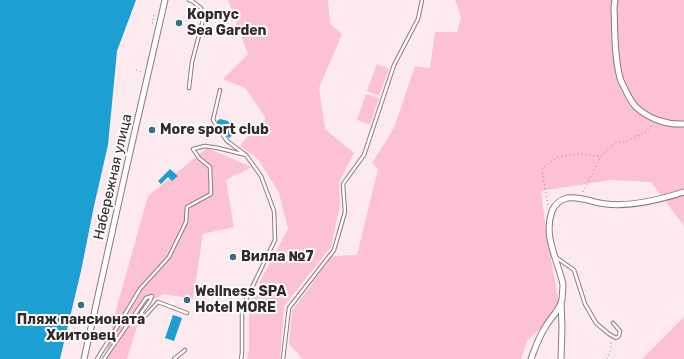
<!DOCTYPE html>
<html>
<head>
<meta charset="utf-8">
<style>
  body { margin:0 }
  canvas { display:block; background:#fceaef }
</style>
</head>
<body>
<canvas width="684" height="359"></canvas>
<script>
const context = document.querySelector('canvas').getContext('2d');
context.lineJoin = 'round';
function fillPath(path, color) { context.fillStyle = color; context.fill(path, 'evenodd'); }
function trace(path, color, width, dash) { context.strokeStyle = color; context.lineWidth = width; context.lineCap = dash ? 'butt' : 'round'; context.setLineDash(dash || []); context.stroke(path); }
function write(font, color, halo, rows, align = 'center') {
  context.font = font + ' Rubik,sans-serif'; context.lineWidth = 4; context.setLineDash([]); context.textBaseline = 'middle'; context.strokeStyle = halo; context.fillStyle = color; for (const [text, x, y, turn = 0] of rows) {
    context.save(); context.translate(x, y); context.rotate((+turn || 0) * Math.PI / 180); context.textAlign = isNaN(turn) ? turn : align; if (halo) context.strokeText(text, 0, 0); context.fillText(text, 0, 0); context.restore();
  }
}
fillPath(new Path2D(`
  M 228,0 L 328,0 L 330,24 L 342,34 L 319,88 L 325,129 L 354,153 L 339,182 L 340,206 L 331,247 L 284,306 L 280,359 L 247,359 L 249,350 L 249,302 L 288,229 L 279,193 L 258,159 L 240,146 L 250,133 L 263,133 L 265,117 L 245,88 L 223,79 L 248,54 Z
  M 455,0 L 684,0 L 684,226 L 651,182 L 611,180 L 541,191 L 546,230 L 560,310 L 527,341 L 521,359 L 303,359 L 289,344 L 292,311 L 332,256 L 357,255 L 378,169 L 372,163 L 394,128 L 415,66 L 430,68 L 435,32 L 457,32 L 461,17 Z
  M 377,64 L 389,69 L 379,96 L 367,91 Z
  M 366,94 L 379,98 L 370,125 L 357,120 Z
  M 207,148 L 252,167 L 226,180 L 234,227 L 203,234 L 193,299 L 164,294 L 144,304 L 127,359 L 105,359 L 116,310 L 148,196 Z
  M 684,317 L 684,359 L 642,359 Z`), '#fcc2d4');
fillPath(new Path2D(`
  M 0,0 L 136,0 L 117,51 L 108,145 L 94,206 L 81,271 L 60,359 L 0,359 Z
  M 220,119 L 228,121 L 234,134 L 229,138 L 218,127 L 217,121 Z
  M 170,169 L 178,176 L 172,181 L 168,177 L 161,184 L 158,181 Z
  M 173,315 L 182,318 L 174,341 L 165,338 Z`), '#1c9fd3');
const service = new Path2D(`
  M 189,88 L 192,62 L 203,20 L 201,8 L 192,1 L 189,0
  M 220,90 L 213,120 L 227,141 L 246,155 L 261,176 L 274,211 L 275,240 L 242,308 L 242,353 L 241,359
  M 557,258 L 574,270 L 585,304 L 596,323 L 609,334 L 616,338 L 619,336 L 620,331 L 613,323
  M 97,359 L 119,324 L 140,289 L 169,257 L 186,222 L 187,207 L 211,194 L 210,167 L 199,158 L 193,149 L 205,146 L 218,148 L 246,155
  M 104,359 L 146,298 L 152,296 L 150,301 L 141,313 L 145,316 L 158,302 L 187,313
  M 174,359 L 185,350
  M 283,359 L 289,308 L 334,250 L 345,212 L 343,184 L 364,155 L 394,65 L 418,19 L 422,0`);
const minor = new Path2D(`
  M 615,0 L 614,8 C 615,31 614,55 620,78 C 621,82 623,85 625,89 C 628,95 631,102 636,107 C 649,119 667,125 684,124
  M 84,359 L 125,174 L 165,0
  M 531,359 C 535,348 539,336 546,326 C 551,317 560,310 562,300 C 562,295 563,289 563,285 C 562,279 560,273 558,267 C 552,248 545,231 552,211 C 555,204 560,200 567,198 C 581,196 593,203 606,204 C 630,207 662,199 684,192
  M 561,359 L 562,327 L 561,302`);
trace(service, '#927780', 4.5);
trace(minor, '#927780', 7);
trace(new Path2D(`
  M 153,23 L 152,23 L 154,14 L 156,15
  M 136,70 L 142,72
  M 583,192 L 601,156 L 616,142 L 625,142 L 646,132 L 652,125
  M 548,205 L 542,169 L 558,157 L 577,154 L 600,156
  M 607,359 L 611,349 L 611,340`), '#918387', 1, [1, 3]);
trace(service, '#fff', 2.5);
trace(minor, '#fff', 5);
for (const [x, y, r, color] of [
  [179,23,4,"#376e89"],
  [152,130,4,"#376e89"],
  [233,257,4,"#376e89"],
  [187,300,4,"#376e89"],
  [81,305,4,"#376e89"]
]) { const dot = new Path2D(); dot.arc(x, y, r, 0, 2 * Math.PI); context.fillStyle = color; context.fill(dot); trace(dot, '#fdfdfd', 1.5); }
write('bold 14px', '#34292c', '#fdfdfd', [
  ["Корпус",187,15],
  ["Sea Garden",187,31],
  ["More sport club",160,130],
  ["Вилла №7",241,257],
  ["Wellness SPA",195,292],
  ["Hotel MORE",195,308],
  ["Пляж пансионата",81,320,"center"],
  ["Хиитовец",81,336,"center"]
], 'left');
write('14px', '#34292c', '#fdfdfd', [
  ["Набережная улица",113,177,-77]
]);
</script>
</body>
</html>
